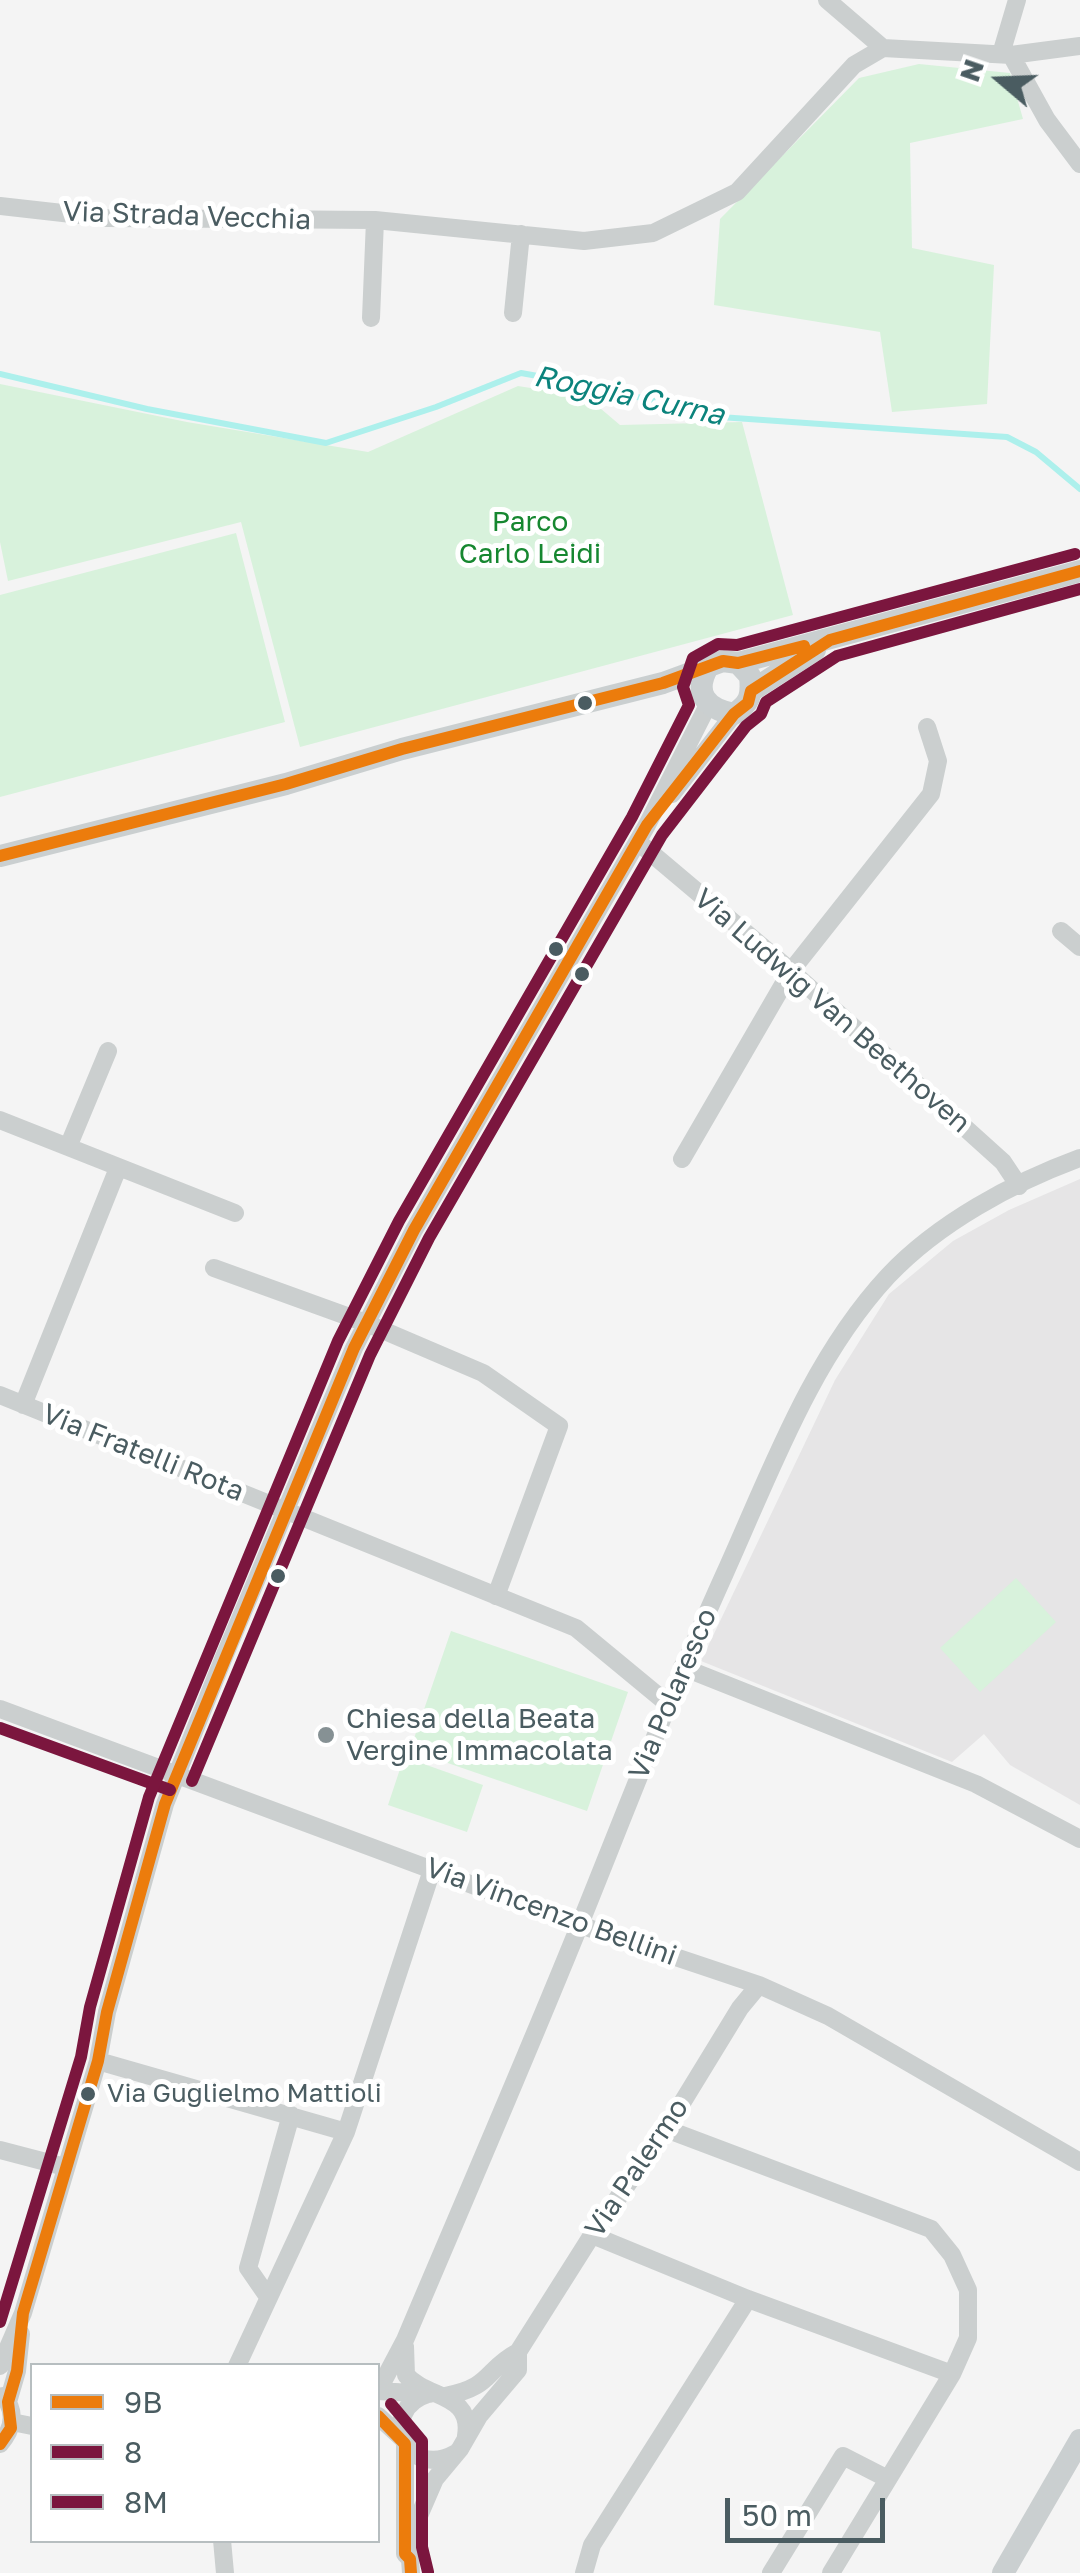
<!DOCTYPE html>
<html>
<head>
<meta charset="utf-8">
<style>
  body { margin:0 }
  #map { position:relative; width:1080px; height:2573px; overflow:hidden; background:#f4f4f4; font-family:"Golos Text",sans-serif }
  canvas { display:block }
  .legend { position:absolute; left:30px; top:2363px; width:350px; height:180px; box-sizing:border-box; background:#fff; border:2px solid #b7bec0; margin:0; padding:12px 18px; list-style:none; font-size:30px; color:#4a5c61 }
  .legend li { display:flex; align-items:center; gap:20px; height:50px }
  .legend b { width:50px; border:2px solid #b7bec0 }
  .north { position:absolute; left:950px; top:30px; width:100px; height:100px; -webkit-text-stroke:8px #fff; paint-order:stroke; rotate:289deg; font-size:28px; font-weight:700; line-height:40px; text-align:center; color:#4a5c61 }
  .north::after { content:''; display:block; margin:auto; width:35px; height:45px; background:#4a5c61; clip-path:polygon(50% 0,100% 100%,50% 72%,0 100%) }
  .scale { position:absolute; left:725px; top:2498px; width:160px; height:45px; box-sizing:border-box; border:5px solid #4a5c61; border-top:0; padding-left:12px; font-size:30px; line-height:35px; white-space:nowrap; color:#4a5c61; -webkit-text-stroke:8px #fff; paint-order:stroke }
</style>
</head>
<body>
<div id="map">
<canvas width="1080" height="2573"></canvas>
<ul class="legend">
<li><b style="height:12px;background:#ec7c0c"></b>9B</li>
<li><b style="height:12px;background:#7b163e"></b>8</li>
<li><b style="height:12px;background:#7b163e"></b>8M</li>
</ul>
<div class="north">N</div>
<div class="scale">50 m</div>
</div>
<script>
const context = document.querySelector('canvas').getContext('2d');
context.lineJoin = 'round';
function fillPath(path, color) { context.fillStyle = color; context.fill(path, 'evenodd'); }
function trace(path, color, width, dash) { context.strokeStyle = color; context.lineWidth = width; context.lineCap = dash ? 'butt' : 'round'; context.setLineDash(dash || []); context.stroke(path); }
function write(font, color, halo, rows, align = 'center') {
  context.font = font + ' "Golos Text",sans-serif'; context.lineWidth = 10; context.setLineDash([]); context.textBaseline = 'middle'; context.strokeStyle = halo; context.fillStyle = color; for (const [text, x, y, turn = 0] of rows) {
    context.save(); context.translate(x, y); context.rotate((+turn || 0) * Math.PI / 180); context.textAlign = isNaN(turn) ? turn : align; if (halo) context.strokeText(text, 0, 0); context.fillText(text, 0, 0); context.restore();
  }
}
fillPath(new Path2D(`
  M 1080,1179 L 1080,1805 L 1010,1765 L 984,1734 L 952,1762 L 701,1661 L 835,1380 L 889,1294 L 953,1241 L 1009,1210 Z`), '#e6e5e6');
fillPath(new Path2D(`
  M 919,64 L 1010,73 L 1023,119 L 910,143 L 912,248 L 994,265 L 987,404 L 892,412 L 880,332 L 714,305 L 720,219 L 859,78 Z
  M 0,384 L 187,422 L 368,452 L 518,386 L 587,397 L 620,425 L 742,422 L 793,615 L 300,747 L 241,522 L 8,581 L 0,542 Z
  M 236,533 L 285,722 L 0,797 L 0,595 Z
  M 1016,1578 L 1056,1622 L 980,1692 L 940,1648 Z
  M 451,1631 L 628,1692 L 587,1811 L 410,1750 Z
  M 404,1757 L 483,1785 L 467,1832 L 388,1805 Z`), '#d8f2dc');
trace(new Path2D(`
  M 0,374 L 147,409 L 326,443 L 436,407 L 521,373 L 588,385 L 720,417 L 1007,437 L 1036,452 L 1080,489`), '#adf0ec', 6);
trace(new Path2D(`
  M 827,0 L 883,48
  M 1001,54 L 1017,0
  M 1011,55 L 1047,120 L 1080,164
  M 0,206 L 107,218 L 375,220 L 584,241 L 653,233 L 737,192 L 854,65 L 883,48 L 1011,55 L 1080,46
  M 513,313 L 521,234
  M 371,318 L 375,220
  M 672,794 L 734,714
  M 638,842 L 791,971 L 1003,1162 L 1019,1186
  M 1061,931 L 1080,947
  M 0,1120 L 235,1213
  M 68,1147 L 108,1051
  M 682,1159 L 791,971 L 931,794 L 938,761 L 927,727
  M 214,1268 L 366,1323 L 483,1373 L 559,1426 L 496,1596
  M 0,1395 L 576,1628 L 668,1704
  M 23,1405 L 118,1168
  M 682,1667 L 976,1784 L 1080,1839
  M 0,1709 L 580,1925 L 759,1985 L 828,2016 L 1080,2162
  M 98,2061 L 346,2132
  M 666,2129 L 931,2229 L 952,2255 L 968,2290 L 968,2338 L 952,2374 L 831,2573
  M 0,2150 L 65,2167
  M 592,2235 L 748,2299 L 952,2374
  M 268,2297 L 248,2268 L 291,2115
  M 405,2346 L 406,2375 C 427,2399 473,2393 466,2436
  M 0,2366 L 23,2313 L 98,2061 L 107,2012 L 165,1804 L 224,1657 L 354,1348 L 414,1230 L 647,825 L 708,705
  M 237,2366 L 346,2132 L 432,1870
  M 378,2391 L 405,2340 C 463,2203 522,2067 578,1929 C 626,1810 672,1690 725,1573 C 771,1471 811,1359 888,1276 C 938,1223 1012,1183 1080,1158
  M 378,2391 L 429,2394
  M 428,2394 C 377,2410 405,2482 456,2453
  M 445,2396 C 493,2387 484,2370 518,2352
  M 8,2402 L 17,2371 L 21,2334
  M 378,2416 L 402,2438
  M 12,2422 L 32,2426
  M 0,2444 C 13,2429 17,2412 3,2396
  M 405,2444 L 405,2554 L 410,2559 L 411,2573
  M 222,2540 L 225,2573
  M 410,2559 L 415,2553 L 419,2516 L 435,2479 L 460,2449 L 479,2416 L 518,2370 L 518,2352 L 592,2235 L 666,2129 L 740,2008 L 759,1985
  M 584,2573 L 592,2545 L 748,2299
  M 771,2573 L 843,2456 L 886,2478`), '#cbcfcf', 18);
trace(new Path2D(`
  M 708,667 C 693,693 706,709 734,714 C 750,703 752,696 750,676 L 738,663
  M 751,691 L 815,650
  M 0,856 L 286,784 L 402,749 L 663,683 L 723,661 L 738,663 L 1080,571
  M 1003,2573 L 1080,2440`), '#cacfd0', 22);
trace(new Path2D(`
  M 0,856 L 286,784 L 402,749 L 663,683 L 723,661 L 738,663 L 804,646
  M 378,2416 L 405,2444 L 405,2554 L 410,2559 L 411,2573
  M 0,2444 L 11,2428 L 8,2402 L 17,2371 L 23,2313 L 98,2061 L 107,2012 L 165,1804 L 354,1348 L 414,1230 L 647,825 L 734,714 L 748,703 L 751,691 L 830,640 L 1080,571`), '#ec7c0c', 12);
trace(new Path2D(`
  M 0,1728 L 170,1790
  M 192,1781 L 370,1355 L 429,1238 L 662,835 L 746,726 L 761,714 L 766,702 L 837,656 L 1080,589`), '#7b163e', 12);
trace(new Path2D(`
  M 0,2322 L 81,2057 L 90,2007 L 149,1797 L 338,1341 L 399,1221 L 632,817 L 689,705 L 683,687 L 693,658 L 718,644 L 737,645 L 1075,554
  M 391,2404 L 422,2441 L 422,2547 L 428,2572`), '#7b163e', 12);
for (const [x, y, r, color] of [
  [585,703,9,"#4a5c61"],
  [556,949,9,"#4a5c61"],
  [582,974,9,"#4a5c61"],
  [278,1576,9,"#4a5c61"],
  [326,1735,10,"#869194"],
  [88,2094,9,"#4a5c61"]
]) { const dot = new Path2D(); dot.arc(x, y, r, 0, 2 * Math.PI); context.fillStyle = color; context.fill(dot); trace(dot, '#fff', 4); }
write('26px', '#4a5c61', '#fff', [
  ["Via Guglielmo Mattioli",107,2094]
], 'left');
write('28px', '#4a5c61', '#fff', [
  ["Via Strada Vecchia",187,216,2],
  ["Via Ludwig Van Beethoven",832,1011,41],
  ["Via Fratelli Rota",143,1453,22],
  ["Via Polaresco",673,1694,-67],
  ["Via Vincenzo Bellini",551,1912,20],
  ["Via Palermo",637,2168,-56]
]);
write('28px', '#168730', '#fff', [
  ["Parco",530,522],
  ["Carlo Leidi",530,554]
]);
write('28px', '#4a5c61', '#fff', [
  ["Chiesa della Beata",346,1719],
  ["Vergine Immacolata",346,1751]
], 'left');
write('italic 30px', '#0b837c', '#fff', [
  ["Roggia Curna",629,396,12]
]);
</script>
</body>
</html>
